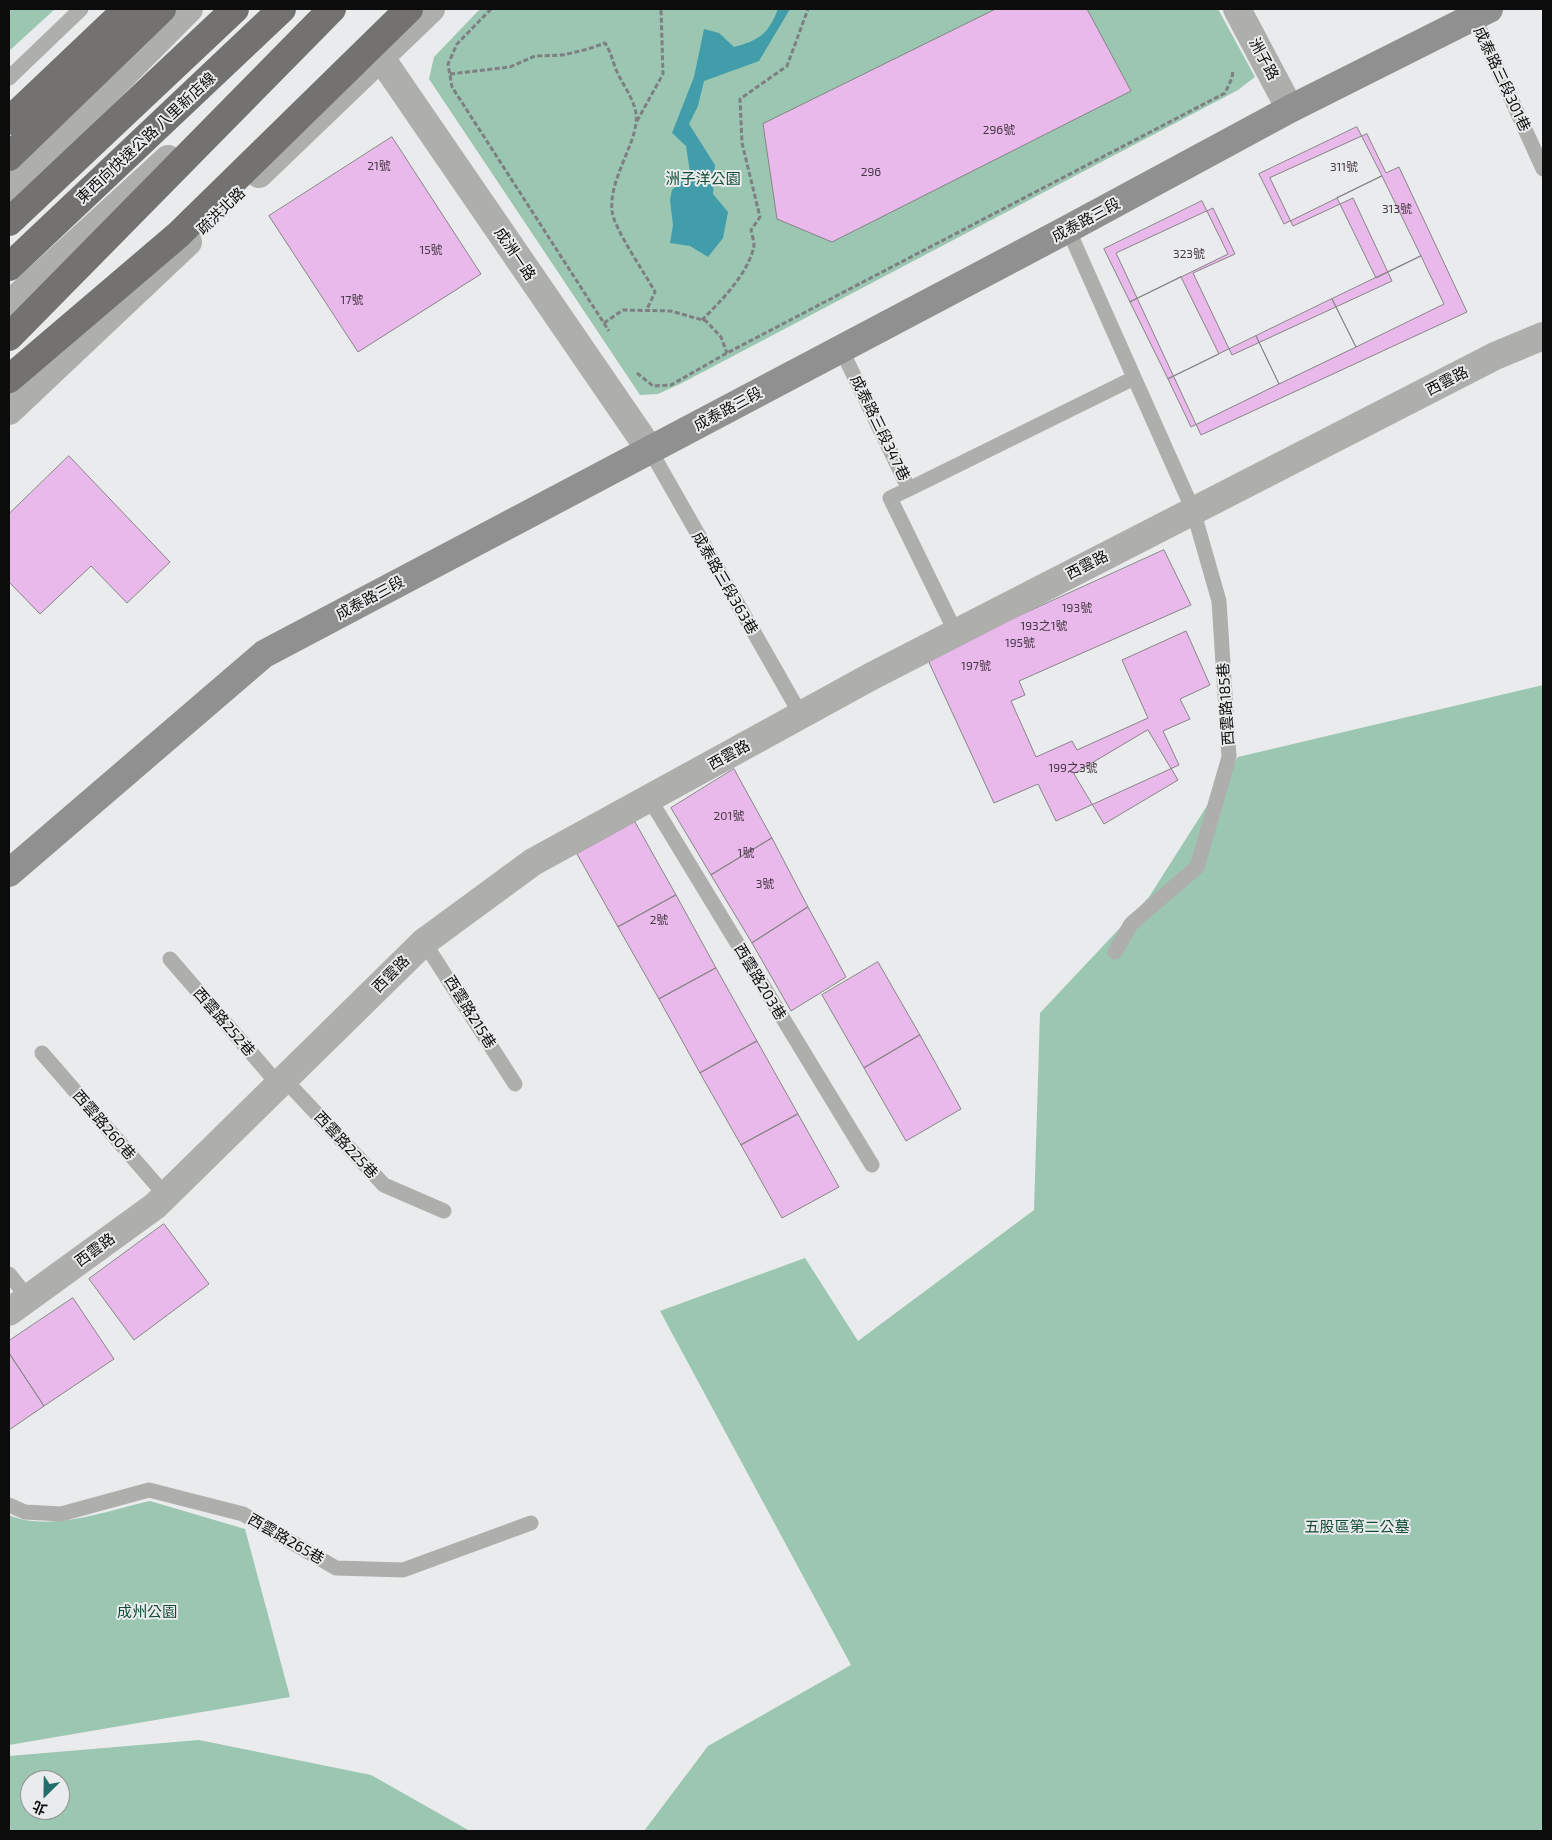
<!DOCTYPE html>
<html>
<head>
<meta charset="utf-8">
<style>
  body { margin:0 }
  #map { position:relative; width:1552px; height:1840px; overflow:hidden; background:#eaebec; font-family:"Exo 2","Noto Sans TC",sans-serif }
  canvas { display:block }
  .frame { position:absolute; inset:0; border:10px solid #0c0c0d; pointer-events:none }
  .north { position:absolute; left:20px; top:1770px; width:50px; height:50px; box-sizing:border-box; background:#eaebec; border:1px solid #919293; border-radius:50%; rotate:203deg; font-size:14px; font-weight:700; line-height:20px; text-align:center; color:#0c0c0d }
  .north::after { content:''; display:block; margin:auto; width:18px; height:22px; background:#226e6c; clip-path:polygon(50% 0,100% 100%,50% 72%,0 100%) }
</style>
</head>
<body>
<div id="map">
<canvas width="1552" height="1840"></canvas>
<div class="frame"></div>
<div class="north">北</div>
</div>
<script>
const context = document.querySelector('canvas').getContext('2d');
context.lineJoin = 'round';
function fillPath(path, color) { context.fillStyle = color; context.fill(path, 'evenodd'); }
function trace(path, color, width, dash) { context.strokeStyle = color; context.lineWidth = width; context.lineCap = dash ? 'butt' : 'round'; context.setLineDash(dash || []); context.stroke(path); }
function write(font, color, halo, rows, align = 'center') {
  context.font = font + ' "Exo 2","Noto Sans TC",sans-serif'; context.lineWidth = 4; context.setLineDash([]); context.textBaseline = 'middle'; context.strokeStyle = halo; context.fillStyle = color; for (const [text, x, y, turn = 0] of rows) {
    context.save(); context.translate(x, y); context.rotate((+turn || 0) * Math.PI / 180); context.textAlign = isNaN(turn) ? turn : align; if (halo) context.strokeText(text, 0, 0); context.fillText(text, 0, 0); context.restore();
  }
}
fillPath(new Path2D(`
  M 9,9 L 55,9 L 9,51 Z
  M 480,9 L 1218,9 L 1255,77 L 1238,90 L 680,384 L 658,394 L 640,395 L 429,79 L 434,57 Z
  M 1543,685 L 1543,1831 L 644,1831 L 708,1746 L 851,1665 L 660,1311 L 805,1258 L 858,1341 L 1034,1210 L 1040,1013 L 1149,897 L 1238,757 Z
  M 150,1501 L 245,1529 L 290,1697 L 9,1745 L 9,1515 C 49,1533 109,1510 150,1501 Z
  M 199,1740 L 371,1775 L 470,1831 L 9,1831 L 9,1756 ZM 30,1780 L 60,1780 L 60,1810 L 30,1810 Z`), '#9bc6b1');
fillPath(new Path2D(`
  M 778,9 L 790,9 L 759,61 L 704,81 L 698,106 L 689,124 L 715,165 L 713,194 L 728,212 L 723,238 L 708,257 L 690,246 L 670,243 L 673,225 L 670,200 L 672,190 L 690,172 L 686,146 L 672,133 L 694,77 L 704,29 L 719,33 L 734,47 C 760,40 768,34 778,9 Z`), '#429daa');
const building = new Path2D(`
  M 996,9 L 1087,9 L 1131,91 L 832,242 L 777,219 L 763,124 Z
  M 1357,127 L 1382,176 L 1284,224 L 1259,174 Z
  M 1367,134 L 1386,173 L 1399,167 L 1467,312 L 1201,435 L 1116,253 L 1213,208 L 1235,254 L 1193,273 L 1232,355 L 1392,281 L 1353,198 L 1293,226 L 1270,178 Z
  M 392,137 L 481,274 L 358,352 L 269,216 Z
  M 1382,176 L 1421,256 L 1376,278 L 1337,198 Z
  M 1202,201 L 1228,254 L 1130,302 L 1104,249 Z
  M 1421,256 L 1444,304 L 1356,347 L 1332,299 Z
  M 1181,277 L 1219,354 L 1168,379 L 1130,302 Z
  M 1332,299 L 1356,347 L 1279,384 L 1256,336 Z
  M 1256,336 L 1279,384 L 1191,427 L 1168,379 Z
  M 69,456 L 170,562 L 127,603 L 91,566 L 40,614 L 9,582 L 9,514 Z
  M 1164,550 L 1191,605 L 1019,681 L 1025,695 L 1011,701 L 1036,757 L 1072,741 L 1077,750 L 1148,718 L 1122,660 L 1186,631 L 1210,685 L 1180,699 L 1190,719 L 1163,731 L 1179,765 L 1056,821 L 1038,784 L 994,803 L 927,658 Z
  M 1148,730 L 1178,780 L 1104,824 L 1074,774 Z
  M 734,769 L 772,838 L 711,875 L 671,808 Z
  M 635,822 L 676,895 L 618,927 L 577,854 Z
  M 772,838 L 808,907 L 752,943 L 711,875 Z
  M 676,895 L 716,968 L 659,999 L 618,927 Z
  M 808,907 L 846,977 L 791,1011 L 752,943 Z
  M 878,962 L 920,1035 L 864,1068 L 822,995 Z
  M 716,968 L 757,1041 L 700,1073 L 659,999 Z
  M 920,1035 L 961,1109 L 906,1141 L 864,1068 Z
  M 757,1041 L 798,1114 L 741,1145 L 700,1073 Z
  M 798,1114 L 839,1187 L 782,1218 L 741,1145 Z
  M 164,1224 L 209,1284 L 134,1340 L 89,1279 Z
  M 73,1298 L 114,1359 L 44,1406 L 9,1353 L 9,1341 Z
  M 9,1353 L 44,1406 L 9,1430 Z`);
fillPath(building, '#eab9eb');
trace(building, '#868586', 1);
trace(new Path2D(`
  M 491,9 L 457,44 L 448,64 L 452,87 L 609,331
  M 450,74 L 510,67 L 535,56 L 563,55 L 588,49 L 605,43 C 610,51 612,58 615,67 C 621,84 639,103 636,123 C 633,149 609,181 612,211 C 614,229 645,273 655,292 L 647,309
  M 637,121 L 663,74 L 661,9
  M 702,320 C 721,301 748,274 754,246 C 754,241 752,235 751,230 L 760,217 L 742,143 L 740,99 L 787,66 L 808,9
  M 604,323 L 623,310 L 671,311 L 706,321 L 721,337 L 727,353
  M 637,373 L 653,386 L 671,385 L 727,353 L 1225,93 L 1232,78 L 1233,70`), '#7e7f80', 3, [5, 2.5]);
trace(new Path2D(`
  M 1474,17 L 1543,169
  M 9,78 L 81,9
  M 1068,229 L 1193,510 L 1219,601 L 1229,757 L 1197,867 L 1131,924 L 1115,952
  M 841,349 L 909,489 L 890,498 L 956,633
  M 650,450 L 801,715
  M 909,489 L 1134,378
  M 649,798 L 872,1165
  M 424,942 L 515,1084
  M 170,959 L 279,1085
  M 42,1053 L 166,1196
  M 284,1079 L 384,1185 L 444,1211
  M 9,1274 L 28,1298
  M 9,1505 L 25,1512 L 61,1514 L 149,1490 L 243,1514 L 336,1568 L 403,1570 L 531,1523`), '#aeaead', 15);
trace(new Path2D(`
  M 1237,9 L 1290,109
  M 381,58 L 650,450
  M 259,174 L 431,9
  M 9,411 L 188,242
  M 9,1312 L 155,1206 L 424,942 L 533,862 L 872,676 L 1495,356 L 1543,336`), '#aeaead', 28);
trace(new Path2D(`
  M 9,190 L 189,9
  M 9,305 L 168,159`), '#aeaead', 28);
trace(new Path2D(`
  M 9,873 L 264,654 L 1068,229 L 1290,109 L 1489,9`), '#919090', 28);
trace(new Path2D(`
  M 9,121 L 127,9
  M 9,157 L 162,9
  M 9,222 L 235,9
  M 9,267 L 282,9
  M 9,337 L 332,9
  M 9,379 L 178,235 L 409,9`), '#737271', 28);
write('12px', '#443744', null, [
  ["296號",999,130],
  ["21號",379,166],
  ["311號",1344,167],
  ["296",871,172],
  ["313號",1397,209],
  ["15號",431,250],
  ["323號",1189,254],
  ["17號",352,300],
  ["193號",1077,608],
  ["193之1號",1044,626],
  ["195號",1020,643],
  ["197號",976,666],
  ["199之3號",1073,768],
  ["201號",729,816],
  ["1號",746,853],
  ["3號",765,884],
  ["2號",659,920]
]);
write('15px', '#0c0c0d', '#eaebec', [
  ["洲子路",1264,59,62],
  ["成泰路三段301巷",1502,79,65],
  ["東西向快速公路 八里新店線",146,138,-43],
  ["疏洪北路",221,211,-44],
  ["成泰路三段",1086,220,-28],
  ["成洲一路",515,254,56],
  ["西雲路",1447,381,-27],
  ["成泰路三段",728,409,-28],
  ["成泰路三段347巷",880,428,64],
  ["西雲路",1087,565,-27],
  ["成泰路三段363巷",725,583,60],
  ["成泰路三段",370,598,-28],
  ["西雲路185巷",1226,704,-94],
  ["西雲路",729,755,-29],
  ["西雲路",391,974,-45],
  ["西雲路203巷",760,982,59],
  ["西雲路215巷",470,1012,58],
  ["西雲路252巷",224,1022,49],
  ["西雲路260巷",104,1125,49],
  ["西雲路225巷",346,1145,47],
  ["西雲路",95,1250,-36],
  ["西雲路265巷",286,1539,30]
]);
write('15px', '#124c36', '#eaebec', [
  ["洲子洋公園",703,179],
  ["五股區第二公墓",1357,1527],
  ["成州公園",147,1612]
]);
</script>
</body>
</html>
